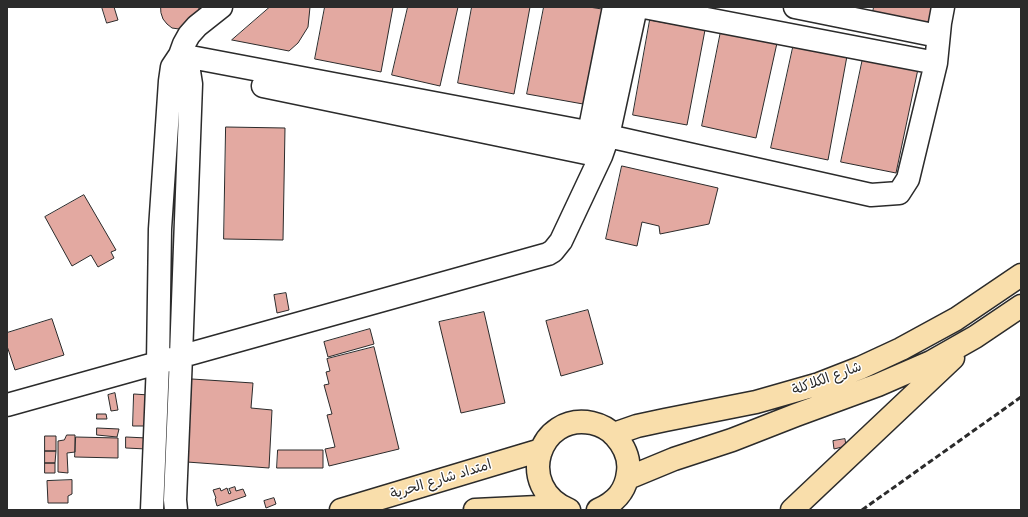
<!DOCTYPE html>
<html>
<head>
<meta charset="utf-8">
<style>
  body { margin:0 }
  #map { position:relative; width:1028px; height:517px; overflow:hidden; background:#fff; font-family:Sriracha,sans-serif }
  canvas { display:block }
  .frame { position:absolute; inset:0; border:8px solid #2b2b2b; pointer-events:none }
</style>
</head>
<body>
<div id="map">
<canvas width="1028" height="517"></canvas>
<div class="frame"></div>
</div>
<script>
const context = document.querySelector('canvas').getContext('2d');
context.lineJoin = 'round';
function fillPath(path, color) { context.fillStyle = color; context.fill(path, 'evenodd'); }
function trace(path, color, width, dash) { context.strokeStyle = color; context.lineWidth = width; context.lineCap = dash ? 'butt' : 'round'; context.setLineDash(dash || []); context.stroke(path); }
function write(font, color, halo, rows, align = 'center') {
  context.font = font + ' Sriracha,"Playpen Sans Arabic",sans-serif'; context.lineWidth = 3; context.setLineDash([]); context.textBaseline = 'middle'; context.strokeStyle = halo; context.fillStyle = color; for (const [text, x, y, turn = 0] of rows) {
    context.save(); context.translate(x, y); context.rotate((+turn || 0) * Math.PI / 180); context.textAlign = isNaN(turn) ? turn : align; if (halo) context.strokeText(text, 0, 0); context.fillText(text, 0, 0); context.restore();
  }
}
const building = new Path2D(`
  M 102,7 L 114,7 L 118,20 L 107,23 Z
  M 161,7 L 199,7 L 199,15 L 185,29 L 179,29 L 172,28 L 167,24 L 163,19 L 161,13 Z
  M 270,7 L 310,7 L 308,27 L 298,43 L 289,51 L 232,40 Z
  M 325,7 L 393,7 L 381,72 L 315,59 Z
  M 408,7 L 458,7 L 440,86 L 392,75 Z
  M 472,7 L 530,7 L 514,94 L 458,83 Z
  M 544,7 L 589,7 L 602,9 L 583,104 L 527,94 Z
  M 874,7 L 932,7 L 929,23 L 873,12 Z
  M 650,20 L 705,30 L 687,125 L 633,115 Z
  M 721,31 L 777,43 L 756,138 L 702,126 Z
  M 794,43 L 847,56 L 828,160 L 771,148 Z
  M 863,58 L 918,69 L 896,173 L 841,162 Z
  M 226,127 L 285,128 L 283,240 L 224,239 Z
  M 622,166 L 718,188 L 709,224 L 660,234 L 659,226 L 642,222 L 637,246 L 606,239 Z
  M 84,195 L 116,250 L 111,252 L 114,258 L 98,267 L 91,255 L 72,266 L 45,217 Z
  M 286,293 L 289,310 L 277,313 L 274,295 Z
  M 588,310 L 603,364 L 561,376 L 546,321 Z
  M 484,312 L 505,403 L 461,413 L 439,322 Z
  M 52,319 L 64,355 L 15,370 L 7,346 L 7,333 Z
  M 370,329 L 374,344 L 328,357 L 324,342 Z
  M 374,347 L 399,449 L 329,466 L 325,449 L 335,447 L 327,415 L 332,414 L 324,385 L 329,384 L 326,372 L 330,371 L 327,359 Z
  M 192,379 L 253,383 L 251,408 L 272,410 L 269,468 L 187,462 Z
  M 115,393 L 118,410 L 111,411 L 108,395 Z
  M 134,394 L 149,395 L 148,426 L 133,426 Z
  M 97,414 L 106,414 L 107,419 L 97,419 Z
  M 97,428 L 119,429 L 117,437 L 97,435 Z
  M 67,435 L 75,435 L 75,452 L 67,453 L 68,473 L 58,472 L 58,441 L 64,440 Z
  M 45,436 L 56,436 L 56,451 L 45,451 Z
  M 76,437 L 118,438 L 118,458 L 75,457 Z
  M 126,437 L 147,438 L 146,449 L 126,448 Z
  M 845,439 L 846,446 L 834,449 L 833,441 Z
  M 278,450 L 323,450 L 323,468 L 277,468 Z
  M 45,451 L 56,451 L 55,463 L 45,463 Z
  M 45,463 L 55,463 L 55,473 L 45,473 Z
  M 72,480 L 72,494 L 68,496 L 68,503 L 48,503 L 47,481 Z
  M 235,487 L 236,491 L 243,489 L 246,496 L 217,506 L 215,499 L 216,498 L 213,490 L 220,488 L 221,491 L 227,488 L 229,494 L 231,493 L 229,489 Z
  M 274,498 L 276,504 L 266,508 L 264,501 Z`);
fillPath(building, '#e3a9a1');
trace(building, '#2b2b2b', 1);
const minor = new Path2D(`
  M 644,7 L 936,63
  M 795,7 L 938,36
  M 180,55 L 608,136 L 871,195 L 899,193 L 908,179 L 936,63 L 940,23 L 943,7
  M 263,86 L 601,156
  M 585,147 L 589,133 L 614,7
  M 7,405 L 548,254 L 553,251 L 561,241 L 601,156 L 608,136 L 636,7
  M 152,510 L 158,363 L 160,229 L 170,81 L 172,67 L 180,55 L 184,44 L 189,35 L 197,26 L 221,7
  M 176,510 L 175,500 L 181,356 L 191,84 L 188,65 L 180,55`);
const major = new Path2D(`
  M 614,434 L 637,426 L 665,420 L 756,402 L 819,384 L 860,368 L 901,349 L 956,319 L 1021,275
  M 628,478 L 674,459 L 732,440 L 796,415 L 878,385 L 931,362 L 975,337 L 1021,306
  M 341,510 L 541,450
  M 475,510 L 559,506
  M 569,510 C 514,487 539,412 592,423 C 601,425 609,429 615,436 C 624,446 630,458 628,472 C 626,491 616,502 598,510
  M 792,510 L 953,358`);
trace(minor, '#2b2b2b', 25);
trace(major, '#2b2b2b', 25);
trace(minor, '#fff', 22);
trace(major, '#f9deab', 22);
trace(new Path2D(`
  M 862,510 L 1021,397`), '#2b2b2b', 3, [6, 3]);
write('14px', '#2b2b2b', '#fff', [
  ["شارع الكلاكلة",827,379,-20],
  ["امتداد شارع الحرية",441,480,-17]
]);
</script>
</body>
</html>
